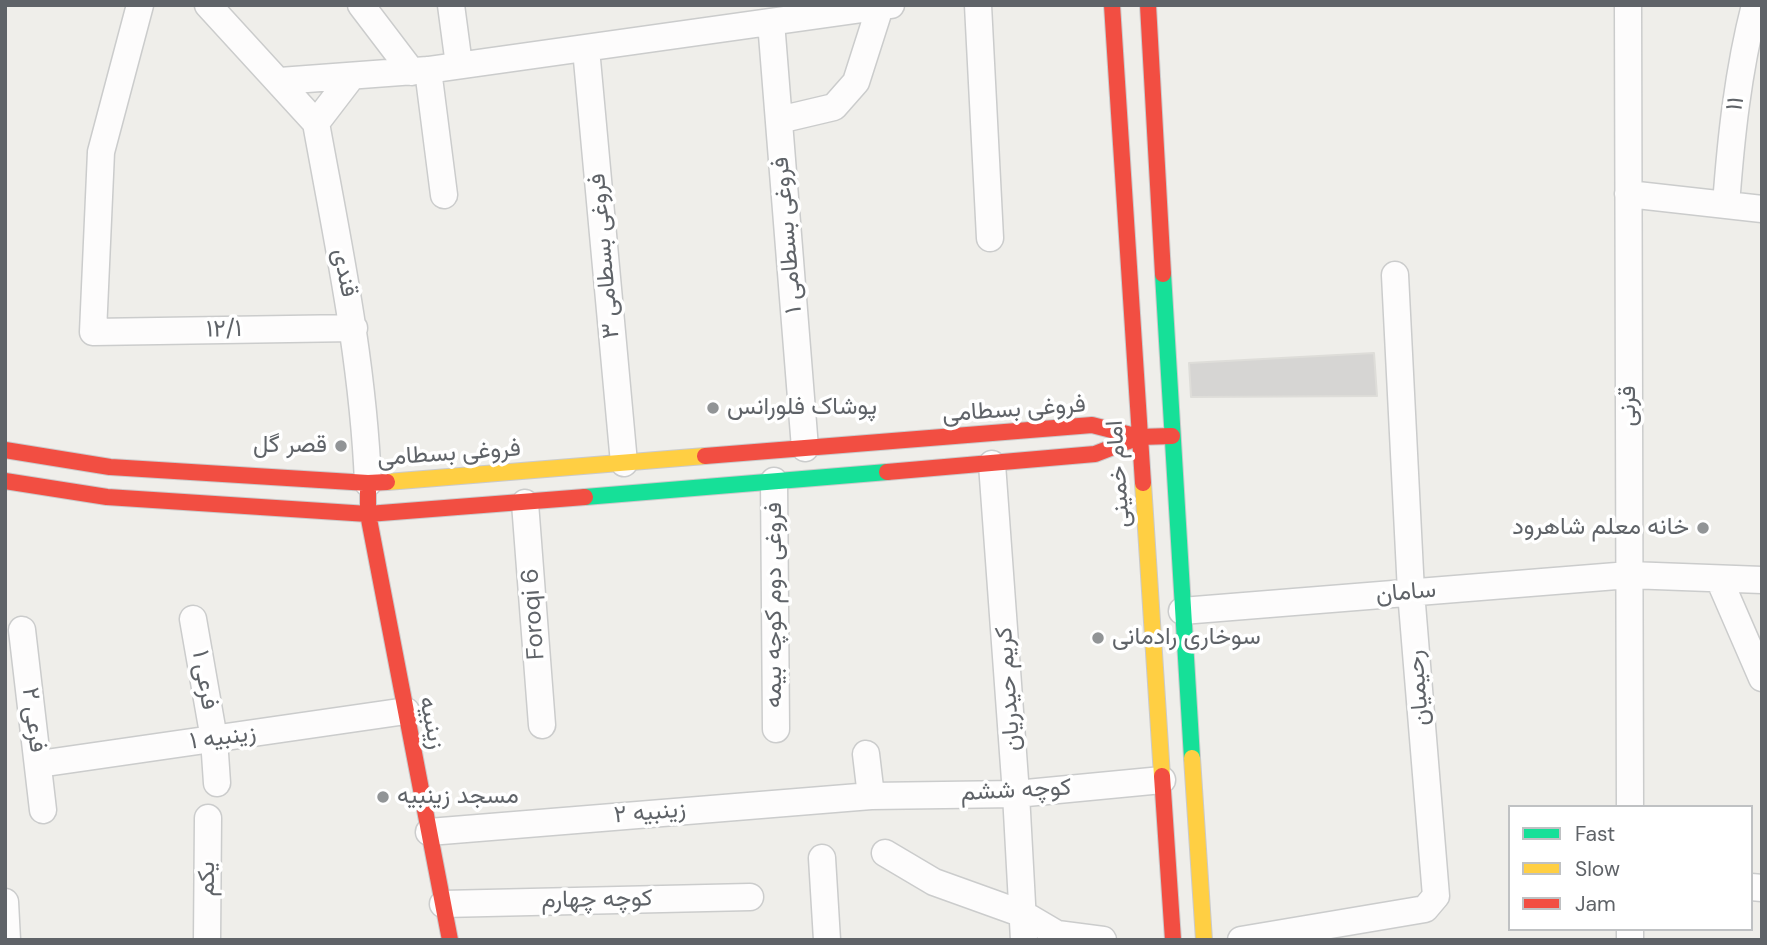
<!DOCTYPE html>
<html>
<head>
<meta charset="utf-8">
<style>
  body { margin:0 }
  #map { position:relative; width:1767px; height:945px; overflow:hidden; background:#efeeea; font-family:"DM Sans",sans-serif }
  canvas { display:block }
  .frame { position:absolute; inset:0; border:7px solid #5f6368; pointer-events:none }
  .legend { position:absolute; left:1508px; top:805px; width:245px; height:126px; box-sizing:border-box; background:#fff; border:2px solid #bfc1c3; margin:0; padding:9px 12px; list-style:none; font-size:21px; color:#5f6368 }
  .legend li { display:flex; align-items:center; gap:14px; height:35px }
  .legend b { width:35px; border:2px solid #bfc1c3 }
</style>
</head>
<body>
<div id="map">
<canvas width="1767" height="945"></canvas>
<div class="frame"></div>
<ul class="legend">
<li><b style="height:9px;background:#16e098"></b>Fast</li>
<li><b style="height:9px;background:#ffcf43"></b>Slow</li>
<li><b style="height:9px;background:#f24e42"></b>Jam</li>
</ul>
</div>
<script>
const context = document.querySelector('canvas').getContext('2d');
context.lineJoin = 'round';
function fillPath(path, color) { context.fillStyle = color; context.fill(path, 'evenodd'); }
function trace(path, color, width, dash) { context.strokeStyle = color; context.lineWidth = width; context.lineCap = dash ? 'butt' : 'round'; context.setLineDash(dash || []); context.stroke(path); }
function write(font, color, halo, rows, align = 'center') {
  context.font = font + ' "DM Sans",Vazirmatn,sans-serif'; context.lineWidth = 7; context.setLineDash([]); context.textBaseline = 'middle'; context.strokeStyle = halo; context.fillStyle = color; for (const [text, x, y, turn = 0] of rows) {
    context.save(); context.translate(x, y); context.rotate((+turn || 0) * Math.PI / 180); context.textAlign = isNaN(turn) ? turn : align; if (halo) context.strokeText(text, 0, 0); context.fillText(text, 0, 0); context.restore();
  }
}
const building = new Path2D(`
  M 1374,353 L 1377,396 L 1191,397 L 1189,363 Z`);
fillPath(building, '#d6d5d3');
trace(building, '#deddd9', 2);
const street = new Path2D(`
  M 140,5 L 101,152 L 93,332 L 354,328
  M 208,5 L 316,123
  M 361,5 L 412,72
  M 451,5 L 459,65
  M 978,5 L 990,238
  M 1628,5 L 1630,807
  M 771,22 L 805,448
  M 586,49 L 624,463
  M 428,70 L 444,195
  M 352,76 L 316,123 C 338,244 363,360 368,483
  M 280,81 L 428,70 L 891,5
  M 779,120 L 834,107 L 856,82 L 880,7
  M 1628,194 L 1762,209
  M 1726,205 C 1731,137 1738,71 1755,5
  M 992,464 L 1016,794 L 1024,940
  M 774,481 L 776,729
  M 525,503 L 542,725
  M 1719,579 L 1762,678
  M 1182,611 L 1629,575 L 1762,580
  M 193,619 L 214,739 L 217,783
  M 22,630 L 43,810
  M 866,754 L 871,796
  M 39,764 L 406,711
  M 429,832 L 871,796 L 1016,794 L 1162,780
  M 885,853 L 934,882 L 1023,914 L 1057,934 L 1103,940
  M 822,858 L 827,940
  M 1751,887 L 1762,888
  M 5,902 L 7,940
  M 443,904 L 750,897
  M 1630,929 L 1630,940
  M 207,940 L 208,818
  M 1241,940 L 1425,909 L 1436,896 L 1411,592 L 1395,275`);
const fast = new Path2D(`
  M 1163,274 L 1192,758
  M 585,497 L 887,472`);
const slow = new Path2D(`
  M 387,482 L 705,456
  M 1143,483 L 1162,776
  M 1192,758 L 1204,940`);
const jam = new Path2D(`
  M 1112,5 L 1143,483
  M 1148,5 L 1163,274
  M 5,450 L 110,467 L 368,483 L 387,482
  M 705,456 L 1092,425 L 1139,437 L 1172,436
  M 887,472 L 1095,454 L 1139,437
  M 5,481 L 107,497 L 368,514 L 585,497
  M 368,490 L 368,514 L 450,940
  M 1162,776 L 1173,940`);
trace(street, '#cbcccc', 29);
trace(fast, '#cacacb', 18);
trace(slow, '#cacacb', 18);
trace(jam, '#cacacb', 18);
trace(street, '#fdfcfc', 26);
trace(fast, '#16e098', 16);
trace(slow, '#ffcf43', 16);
trace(jam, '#f24e42', 16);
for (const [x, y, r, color] of [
  [713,408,7,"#919496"],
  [341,446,7,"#919496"],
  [1703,528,7,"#919496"],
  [1098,638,7,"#919496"],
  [383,797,7,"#919496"]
]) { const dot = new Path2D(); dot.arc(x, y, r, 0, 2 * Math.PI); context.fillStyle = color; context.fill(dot); trace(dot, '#fff', 2.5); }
write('24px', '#5f6368', '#fff', [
  ["۱۱",1736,104,-81],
  ["فروغی بسطامی ۱",788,235,-95],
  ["فروغی بسطامی ۳",605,256,-95],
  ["قندی",344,273,79],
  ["۱۲/۱",224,330,-1],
  ["قرنی",1629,406,-90],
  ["فروغی بسطامی",1014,410,-4],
  ["فروغی بسطامی",449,454,-4],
  ["امام خمینی",1119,474,-94],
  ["سامان",1406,593,-5],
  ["فروغی دوم کوچه بیمه",775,605,-90],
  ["Foroqi 6",534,614,-94],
  ["فرعی ۱",204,680,80],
  ["رحیمیان",1419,688,-95],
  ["کریم حیدریان",1009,689,-94],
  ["فرعی ۲",33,720,83],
  ["زینبیه",431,723,79],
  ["زینبیه ۱",223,738,-8],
  ["کوچه ششم",1016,791,-3],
  ["زینبیه ۲",650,813,-5],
  ["یکم",208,879,-90],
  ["کوچه چهارم",597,900,-1]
]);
write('24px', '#5f6368', '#fff', [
  ["پوشاک فلورانس",727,408],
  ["قصر گل",327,446,"right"],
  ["خانه معلم شاهرود",1689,528,"right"],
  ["سوخاری رادمانی",1112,638],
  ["مسجد زینبیه",397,797]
], 'left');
</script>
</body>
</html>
